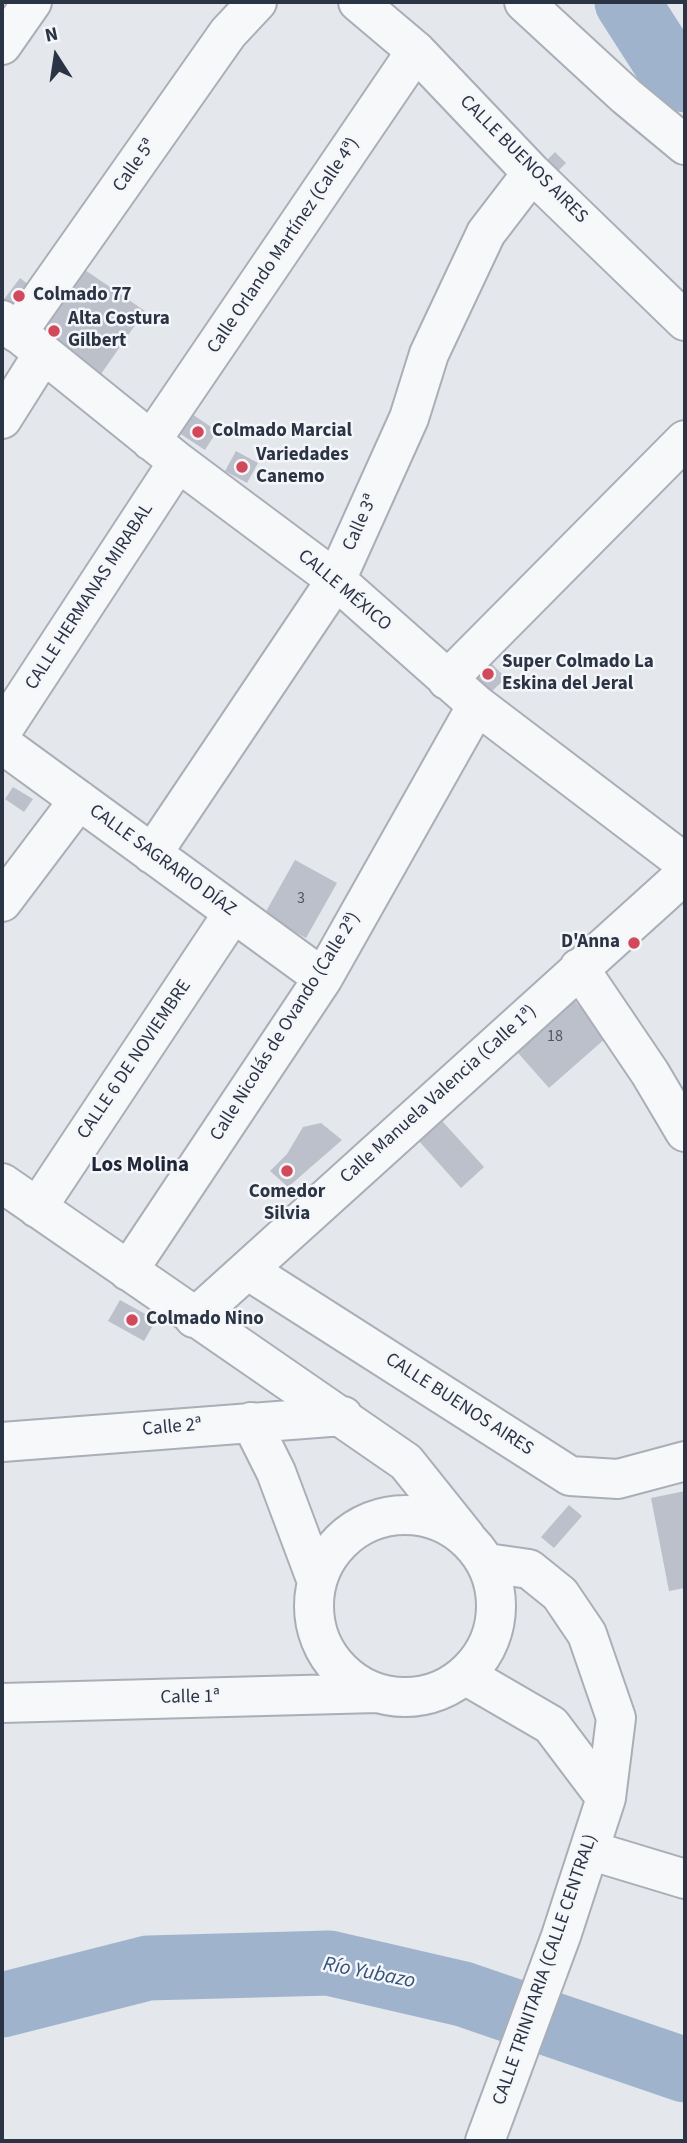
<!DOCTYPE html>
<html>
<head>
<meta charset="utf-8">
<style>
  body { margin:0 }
  #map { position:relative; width:687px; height:2143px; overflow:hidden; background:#e4e7ec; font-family:"Source Sans 3",sans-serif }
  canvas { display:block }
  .frame { position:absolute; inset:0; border:4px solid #2b3445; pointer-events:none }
  .north { position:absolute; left:21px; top:21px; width:70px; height:70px; -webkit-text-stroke:5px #f4f6f9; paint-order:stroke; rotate:348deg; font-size:19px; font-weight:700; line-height:28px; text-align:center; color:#2b3445 }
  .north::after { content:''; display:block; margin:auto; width:24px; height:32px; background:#2b3445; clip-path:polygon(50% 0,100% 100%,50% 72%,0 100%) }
</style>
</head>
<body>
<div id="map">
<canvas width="687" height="2143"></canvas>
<div class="frame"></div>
<div class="north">N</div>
</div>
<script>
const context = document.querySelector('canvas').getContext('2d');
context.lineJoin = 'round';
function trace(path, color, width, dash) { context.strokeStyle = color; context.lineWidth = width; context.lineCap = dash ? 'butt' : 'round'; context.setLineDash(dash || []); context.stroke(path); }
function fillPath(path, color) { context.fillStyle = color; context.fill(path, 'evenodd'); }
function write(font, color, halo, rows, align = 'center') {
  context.font = font + ' "Source Sans 3",sans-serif'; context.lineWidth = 5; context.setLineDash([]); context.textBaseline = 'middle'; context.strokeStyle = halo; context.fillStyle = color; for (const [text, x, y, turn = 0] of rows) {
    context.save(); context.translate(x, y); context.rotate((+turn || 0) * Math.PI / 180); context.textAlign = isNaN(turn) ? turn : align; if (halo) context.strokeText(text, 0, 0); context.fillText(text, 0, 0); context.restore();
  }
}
trace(new Path2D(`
  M 627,2 L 668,66 L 685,80
  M 2,2005 L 148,1968 L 329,1963 L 463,1994 L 685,2070`), '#9fb4cc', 65);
fillPath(new Path2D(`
  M 555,152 L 566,163 L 553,176 L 542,165 Z
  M 85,270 L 145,311 L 101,374 L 41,331 Z
  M 20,278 L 37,291 L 18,316 L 2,302 Z
  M 192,414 L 217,431 L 205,450 L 179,433 Z
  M 236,451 L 258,463 L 247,483 L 225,471 Z
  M 485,657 L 506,678 L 491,692 L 470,671 Z
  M 13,787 L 33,799 L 24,812 L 5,799 Z
  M 295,860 L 337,883 L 306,938 L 264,915 Z
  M 562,986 L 607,1037 L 549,1088 L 504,1037 Z
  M 433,1111 L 484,1167 L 461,1188 L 410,1131 Z
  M 321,1123 L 342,1140 L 288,1187 L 270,1171 L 287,1154 L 303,1127 Z
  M 120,1300 L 156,1320 L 144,1341 L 108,1321 Z
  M 685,1491 L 685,1588 L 669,1591 L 651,1498 Z
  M 569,1505 L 582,1516 L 554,1548 L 541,1537 Z`), '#bbc0ca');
const minor = new Path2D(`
  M 358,2 L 416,51 L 532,173 L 685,321
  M 524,2 L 626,96 L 685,145
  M 2,45 L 32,2
  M 2,320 L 178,462 L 336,580 L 477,705 L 685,863
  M 17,333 L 228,33 L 257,2
  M 2,419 L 43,354
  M 151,441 L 416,51
  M 447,680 L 685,440
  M 2,731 L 178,462
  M 2,744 L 323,978
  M 152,854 L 336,580 L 409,418 L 429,354 L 486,233 L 532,173
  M 2,902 L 79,800
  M 579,968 L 650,1073 L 685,1132
  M 2,1183 L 406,1462 L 466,1537
  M 37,1208 L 233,913
  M 128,1271 L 323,978 L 477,705
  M 249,1271 L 570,1476 L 618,1479 L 685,1461
  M 194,1318 L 685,874
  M 251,1422 L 276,1472 L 316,1579
  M 2,1442 L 343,1416
  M314 1606a91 91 0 1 1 182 0a91 91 0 1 1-182 0Z
  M 465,1675 L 551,1725 L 606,1798
  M 2,1703 L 377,1693
  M 589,1850 L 685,1879
  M 485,2141 L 561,1936 L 606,1798 L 616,1718 L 587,1634 L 560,1594 L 529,1569 L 487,1563`);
trace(minor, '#a9aeb7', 42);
trace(minor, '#f7f8fa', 38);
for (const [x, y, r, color] of [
  [19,296,7,"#d1495b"],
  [54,331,7,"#d1495b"],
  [198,432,7,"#d1495b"],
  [242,467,7,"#d1495b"],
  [488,674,7,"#d1495b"],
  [634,943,7,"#d1495b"],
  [287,1171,7,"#d1495b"],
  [132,1320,7,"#d1495b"]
]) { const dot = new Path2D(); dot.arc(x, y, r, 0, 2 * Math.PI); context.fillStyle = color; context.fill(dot); trace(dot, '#f4f6f9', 2.5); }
write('16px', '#4f5766', null, [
  ["3",301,899],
  ["18",555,1037]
]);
write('19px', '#2b3445', '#f4f6f9', [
  ["CALLE BUENOS AIRES",523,160,45],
  ["Calle 5ª",135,166,-55],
  ["Calle Orlando Martínez (Calle 4ª)",284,246,-56],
  ["Calle 3ª",361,523,-66],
  ["CALLE MÉXICO",344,591,40],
  ["CALLE HERMANAS MIRABAL",90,597,-57],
  ["CALLE SAGRARIO DÍAZ",162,861,36],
  ["Calle Nicolás de Ovando (Calle 2ª)",286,1027,-58],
  ["CALLE 6 DE NOVIEMBRE",135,1060,-56],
  ["Calle Manuela Valencia (Calle 1ª)",439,1095,-42],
  ["CALLE BUENOS AIRES",459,1405,33],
  ["Calle 2ª",172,1428,-5],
  ["Calle 1ª",190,1698,-1],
  ["CALLE TRINITARIA (CALLE CENTRAL)",546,1970,-71]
]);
write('bold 19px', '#2b3445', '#f4f6f9', [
  ["Colmado 77",33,296],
  ["Alta Costura",68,320],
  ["Gilbert",68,342],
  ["Colmado Marcial",212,432],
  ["Variedades",256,456],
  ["Canemo",256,478],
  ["Super Colmado La",502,663],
  ["Eskina del Jeral",502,685],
  ["D'Anna",620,943,"right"],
  ["Comedor",287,1193,"center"],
  ["Silvia",287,1215,"center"],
  ["Colmado Nino",146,1320]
], 'left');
write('bold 21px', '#1d2536', '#f4f6f9', [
  ["Los Molina",140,1166]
]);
write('italic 21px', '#34527a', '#f4f6f9', [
  ["Río Yubazo",369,1974,11]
]);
</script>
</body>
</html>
